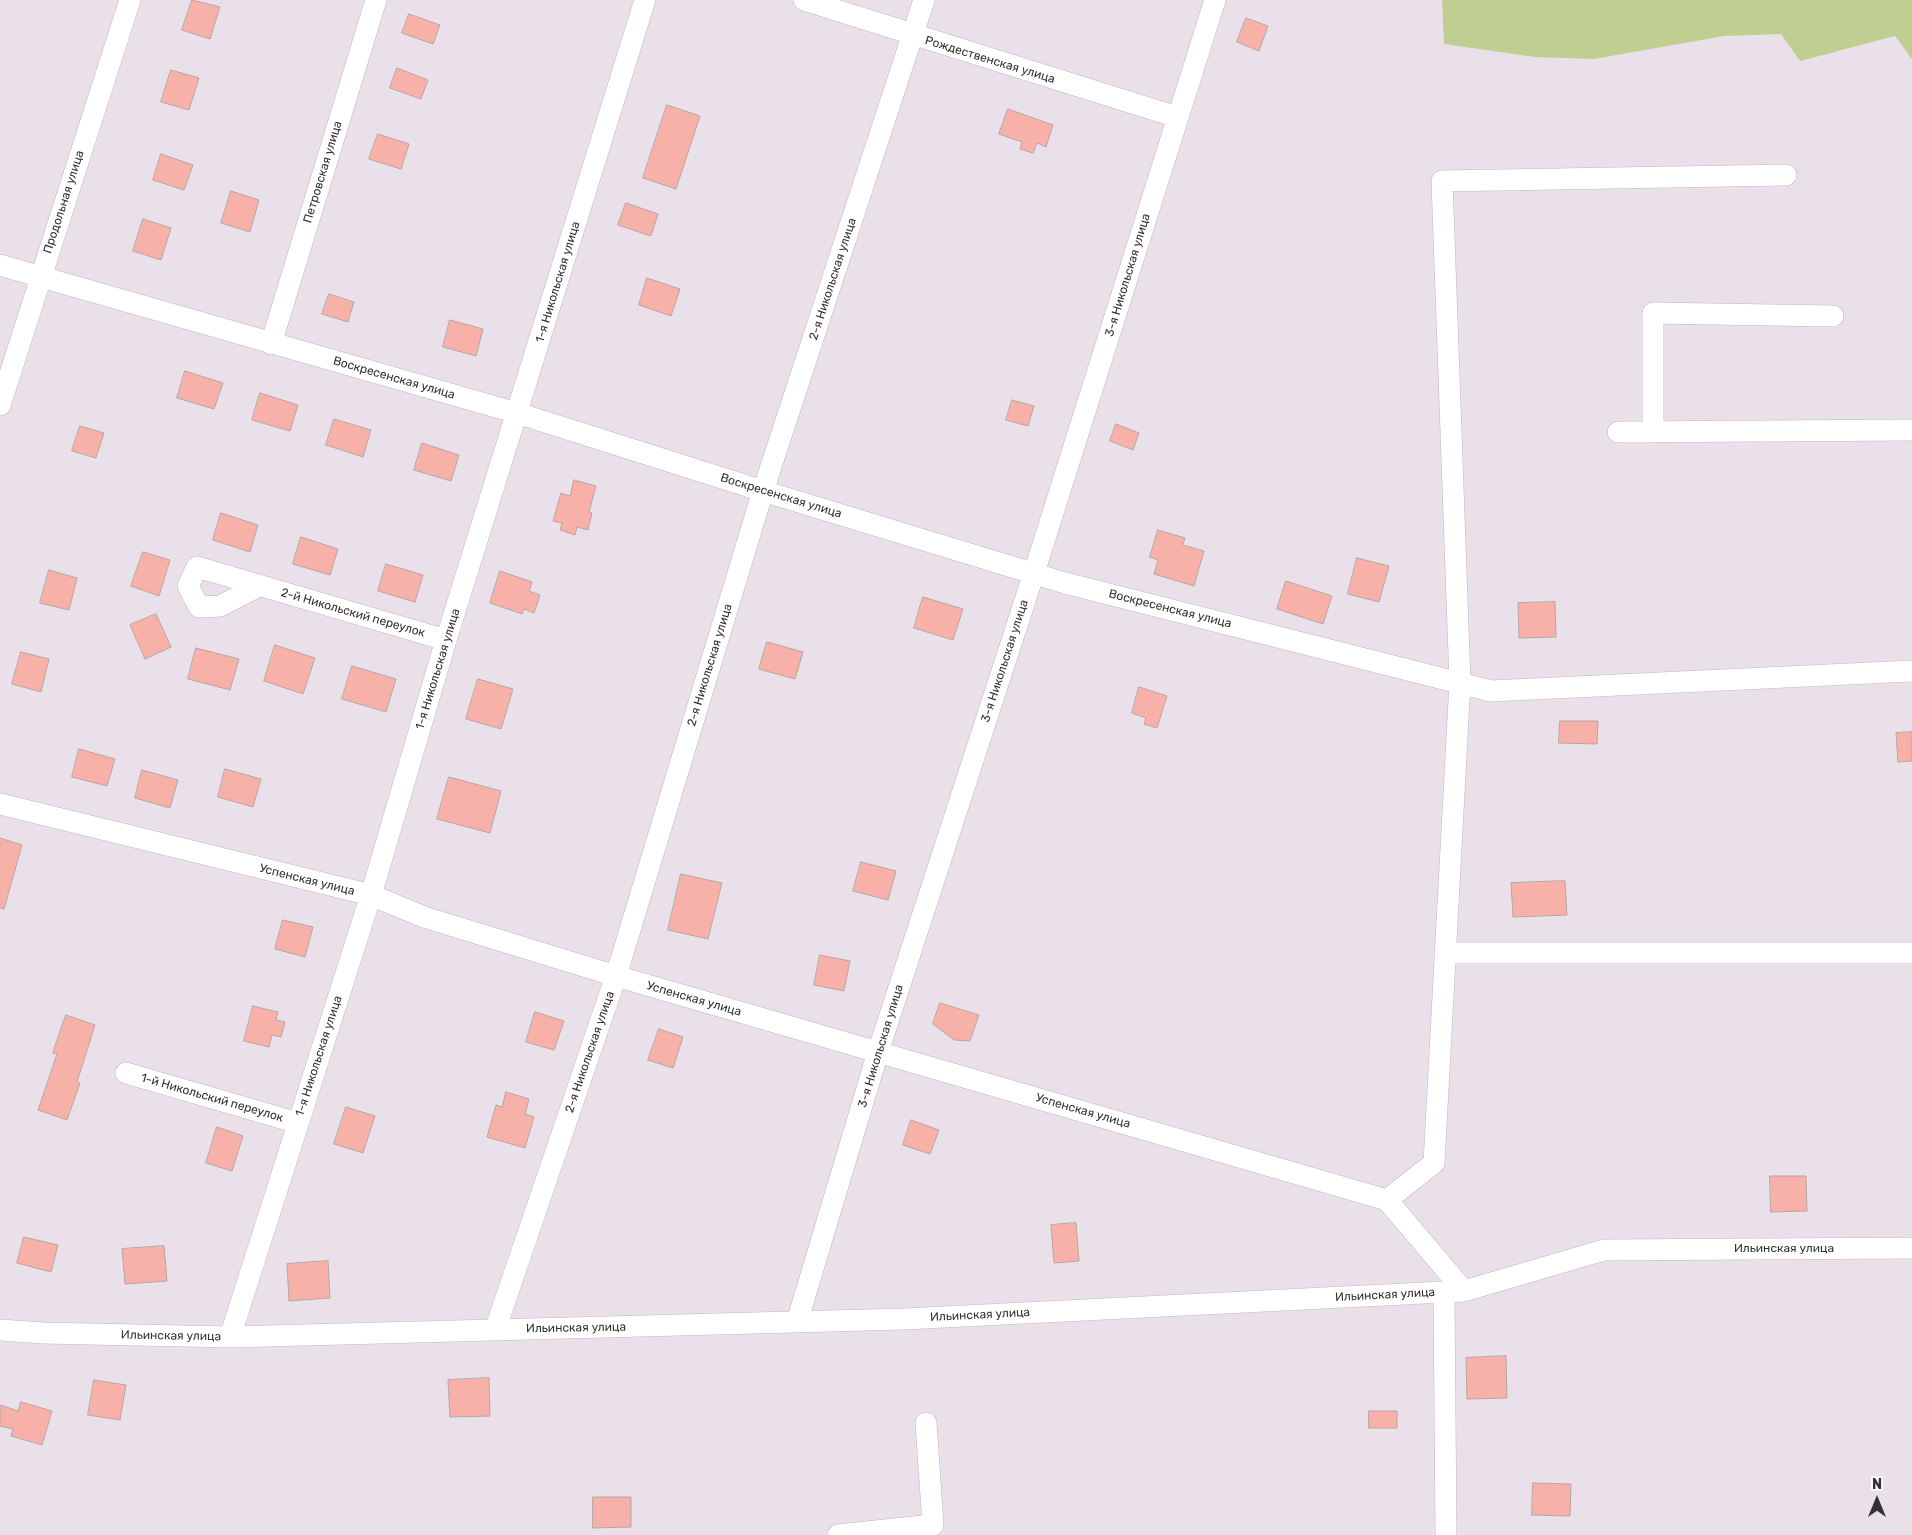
<!DOCTYPE html>
<html>
<head>
<meta charset="utf-8">
<style>
  body { margin:0 }
  #map { position:relative; width:1912px; height:1535px; overflow:hidden; background:#eae0e9; font-family:Rubik,sans-serif }
  canvas { display:block }
  .north { position:absolute; left:1852px; top:1475px; width:50px; height:50px; -webkit-text-stroke:4px #fff; paint-order:stroke; rotate:0deg; font-size:14px; font-weight:700; line-height:20px; text-align:center; color:#343034 }
  .north::after { content:''; display:block; margin:auto; width:18px; height:22px; background:#343034; clip-path:polygon(50% 0,100% 100%,50% 72%,0 100%) }
</style>
</head>
<body>
<div id="map">
<canvas width="1912" height="1535"></canvas>
<div class="north">N</div>
</div>
<script>
const context = document.querySelector('canvas').getContext('2d');
context.lineJoin = 'round';
function fillPath(path, color) { context.fillStyle = color; context.fill(path, 'evenodd'); }
function trace(path, color, width, dash) { context.strokeStyle = color; context.lineWidth = width; context.lineCap = dash ? 'butt' : 'round'; context.setLineDash(dash || []); context.stroke(path); }
function write(font, color, halo, rows, align = 'center') {
  context.font = font + ' Rubik,sans-serif'; context.lineWidth = 4; context.setLineDash([]); context.textBaseline = 'middle'; context.strokeStyle = halo; context.fillStyle = color; for (const [text, x, y, turn = 0] of rows) {
    context.save(); context.translate(x, y); context.rotate((+turn || 0) * Math.PI / 180); context.textAlign = isNaN(turn) ? turn : align; if (halo) context.strokeText(text, 0, 0); context.fillText(text, 0, 0); context.restore();
  }
}
fillPath(new Path2D(`
  M 1442,0 L 1912,0 L 1912,59 L 1895,36 L 1800,61 L 1781,34 L 1724,36 L 1594,59 L 1535,57 L 1444,44 Z`), '#c0ce91');
const building = new Path2D(`
  M 192,0 L 220,7 L 210,39 L 182,30 Z
  M 409,14 L 440,25 L 433,44 L 402,33 Z
  M 1246,18 L 1268,26 L 1259,51 L 1237,42 Z
  M 397,68 L 428,80 L 421,99 L 390,88 Z
  M 171,70 L 199,78 L 189,110 L 161,102 Z
  M 667,105 L 700,116 L 676,189 L 643,178 Z
  M 1008,109 L 1053,125 L 1046,147 L 1037,143 L 1033,153 L 1020,149 L 1022,142 L 999,134 Z
  M 378,134 L 409,144 L 401,169 L 369,159 Z
  M 161,154 L 193,165 L 184,190 L 153,180 Z
  M 231,191 L 259,200 L 250,232 L 221,223 Z
  M 626,203 L 658,214 L 651,236 L 618,225 Z
  M 143,219 L 171,228 L 161,260 L 133,251 Z
  M 647,278 L 680,289 L 671,316 L 639,305 Z
  M 329,294 L 354,302 L 348,322 L 322,314 Z
  M 450,320 L 483,329 L 476,356 L 443,347 Z
  M 185,371 L 223,383 L 214,409 L 177,398 Z
  M 260,393 L 298,405 L 290,431 L 252,420 Z
  M 1012,400 L 1034,406 L 1028,426 L 1006,420 Z
  M 334,419 L 371,430 L 363,457 L 326,445 Z
  M 1116,424 L 1139,433 L 1133,450 L 1110,441 Z
  M 80,426 L 104,433 L 96,458 L 72,451 Z
  M 422,443 L 459,455 L 451,481 L 414,470 Z
  M 574,480 L 596,486 L 589,512 L 592,513 L 588,530 L 577,527 L 575,535 L 560,530 L 562,523 L 553,521 L 561,493 L 570,496 Z
  M 221,513 L 258,525 L 250,552 L 213,540 Z
  M 1158,530 L 1185,538 L 1183,545 L 1204,551 L 1194,586 L 1154,574 L 1158,560 L 1150,557 Z
  M 301,537 L 338,549 L 330,575 L 293,564 Z
  M 143,552 L 170,560 L 159,596 L 131,586 Z
  M 1357,558 L 1389,566 L 1379,602 L 1348,594 Z
  M 386,564 L 423,575 L 415,602 L 378,591 Z
  M 49,570 L 77,578 L 69,610 L 40,603 Z
  M 500,571 L 532,582 L 529,591 L 540,595 L 534,613 L 524,609 L 522,614 L 490,603 Z
  M 1286,581 L 1332,596 L 1323,624 L 1277,609 Z
  M 923,597 L 963,609 L 953,640 L 914,628 Z
  M 1555,602 L 1556,637 L 1519,638 L 1518,603 Z
  M 156,614 L 171,647 L 145,659 L 130,625 Z
  M 767,642 L 803,652 L 795,679 L 759,669 Z
  M 275,645 L 315,658 L 303,694 L 264,681 Z
  M 196,648 L 239,659 L 230,690 L 188,679 Z
  M 21,652 L 49,659 L 41,692 L 12,684 Z
  M 352,666 L 396,679 L 386,712 L 342,699 Z
  M 478,679 L 513,689 L 501,729 L 466,719 Z
  M 1139,687 L 1167,696 L 1157,728 L 1144,724 L 1146,718 L 1132,713 Z
  M 1560,721 L 1598,721 L 1597,744 L 1559,743 Z
  M 1912,732 L 1912,761 L 1898,762 L 1896,733 Z
  M 79,749 L 115,759 L 107,786 L 72,777 Z
  M 225,769 L 261,779 L 253,807 L 218,797 Z
  M 142,770 L 178,780 L 170,808 L 135,798 Z
  M 449,777 L 501,791 L 490,833 L 437,819 Z
  M 0,838 L 22,845 L 4,909 L 0,908 Z
  M 861,862 L 896,871 L 888,900 L 853,891 Z
  M 681,874 L 722,883 L 708,939 L 668,930 Z
  M 1565,881 L 1567,915 L 1513,917 L 1511,883 Z
  M 283,920 L 313,927 L 305,957 L 275,949 Z
  M 820,955 L 850,961 L 844,991 L 814,985 Z
  M 940,1003 L 979,1015 L 970,1041 L 954,1040 L 933,1024 Z
  M 253,1006 L 278,1012 L 276,1020 L 285,1022 L 281,1037 L 272,1035 L 269,1047 L 244,1041 Z
  M 535,1012 L 564,1021 L 554,1050 L 526,1042 Z
  M 66,1015 L 95,1025 L 77,1082 L 80,1083 L 67,1120 L 38,1110 L 57,1054 L 53,1053 Z
  M 659,1029 L 683,1037 L 673,1068 L 648,1060 Z
  M 506,1092 L 529,1099 L 525,1114 L 534,1117 L 525,1148 L 487,1137 L 496,1105 L 502,1107 Z
  M 346,1107 L 375,1116 L 363,1153 L 334,1144 Z
  M 911,1120 L 939,1130 L 930,1154 L 903,1145 Z
  M 217,1127 L 243,1136 L 232,1171 L 206,1163 Z
  M 1770,1176 L 1806,1176 L 1807,1211 L 1771,1212 Z
  M 1076,1223 L 1079,1261 L 1054,1263 L 1051,1225 Z
  M 24,1237 L 58,1245 L 51,1272 L 17,1263 Z
  M 164,1246 L 167,1281 L 125,1284 L 122,1249 Z
  M 328,1261 L 330,1298 L 289,1301 L 287,1264 Z
  M 1506,1356 L 1507,1398 L 1467,1399 L 1466,1358 Z
  M 489,1378 L 490,1416 L 450,1417 L 448,1380 Z
  M 94,1380 L 126,1385 L 120,1420 L 88,1415 Z
  M 21,1402 L 52,1411 L 42,1445 L 11,1436 L 13,1429 L 0,1426 L 0,1405 L 18,1411 Z
  M 1369,1411 L 1397,1411 L 1397,1428 L 1369,1428 Z
  M 1533,1483 L 1571,1484 L 1570,1516 L 1532,1515 Z
  M 593,1497 L 631,1497 L 631,1527 L 593,1528 Z`);
fillPath(building, '#f8b1a9');
trace(building, '#b5a6a4', 1);
const minor = new Path2D(`
  M 804,0 L 1177,117
  M 0,265 L 517,413 L 763,491 L 1065,583 L 1491,691 L 1912,671
  M 271,344 L 376,0
  M 0,405 L 130,0
  M 1618,432 L 1912,430
  M 1653,432 L 1653,313 L 1833,316
  M 259,586 L 220,606 L 199,607 L 188,586 L 197,567 L 446,640
  M 0,804 L 371,895 L 424,917 L 616,976 L 1387,1200
  M 1445,953 L 1912,953
  M 126,1073 L 298,1123
  M 1387,1200 L 1434,1163 L 1460,682 L 1442,181 L 1786,175
  M 1387,1200 L 1464,1291
  M 1444,1292 L 1446,1535
  M 797,1322 L 878,1052 L 1034,573 L 1215,0
  M 0,1330 L 43,1333 L 230,1337 L 904,1319 L 1464,1291 L 1604,1250 L 1912,1248
  M 495,1330 L 616,976 L 763,491 L 924,0
  M 230,1337 L 371,895 L 446,640 L 645,0
  M 838,1535 L 933,1525 L 926,1423`);
trace(minor, '#c0b6bf', 22);
trace(minor, '#fff', 21);
write('12px', '#343034', '#fff', [
  ["Рождественская улица",990,60,17],
  ["Петровская улица",323,172,-73],
  ["Продольная улица",64,202,-72],
  ["3-я Никольская улица",1128,275,-73],
  ["2-я Никольская улица",833,279,-72],
  ["1-я Никольская улица",558,282,-73],
  ["Воскресенская улица",394,378,16],
  ["Воскресенская улица",781,496,17],
  ["Воскресенская улица",1170,609,14],
  ["2-й Никольский переулок",353,613,16],
  ["3-я Никольская улица",1005,661,-72],
  ["2-я Никольская улица",710,665,-73],
  ["1-я Никольская улица",438,669,-73],
  ["Успенская улица",307,880,14],
  ["Успенская улица",694,999,16],
  ["3-я Никольская улица",881,1046,-73],
  ["2-я Никольская улица",590,1052,-71],
  ["1-я Никольская улица",319,1056,-72],
  ["1-й Никольский переулок",212,1098,16],
  ["Успенская улица",1083,1111,16],
  ["Ильинская улица",1784,1249],
  ["Ильинская улица",1385,1295,-3],
  ["Ильинская улица",980,1315,-3],
  ["Ильинская улица",576,1328,-1],
  ["Ильинская улица",171,1336,1]
]);
</script>
</body>
</html>
